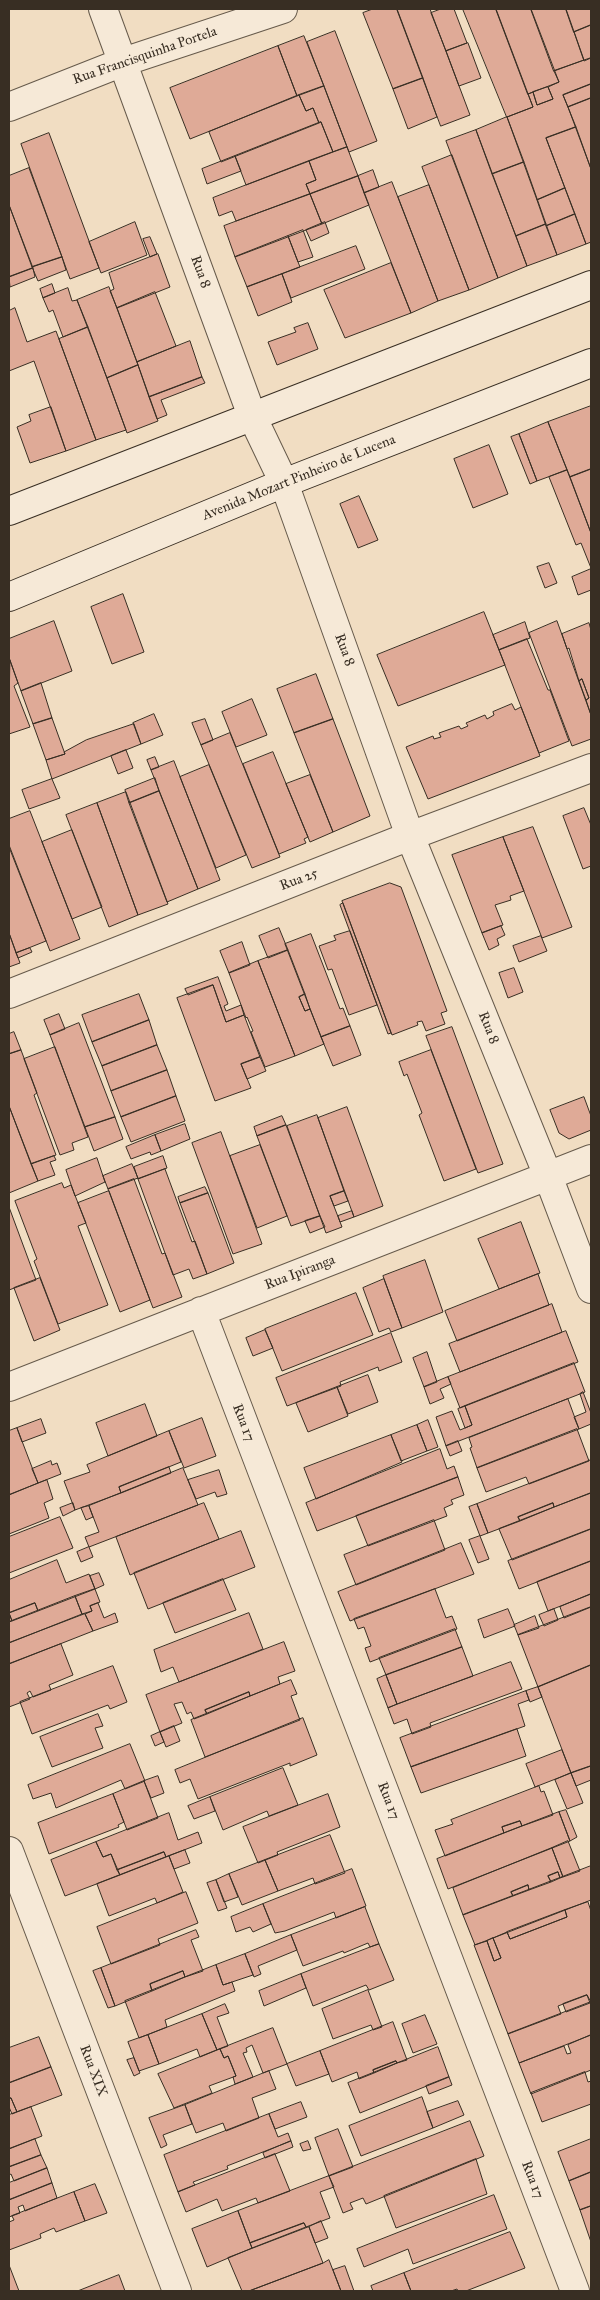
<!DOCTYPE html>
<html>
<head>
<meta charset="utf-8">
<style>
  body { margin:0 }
  #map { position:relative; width:600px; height:2300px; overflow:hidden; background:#f1ddc2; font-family:"IM FELL Great Primer",serif }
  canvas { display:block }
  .frame { position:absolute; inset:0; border:10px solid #382e23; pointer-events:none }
</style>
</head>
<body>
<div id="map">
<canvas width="600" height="2300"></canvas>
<div class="frame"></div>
</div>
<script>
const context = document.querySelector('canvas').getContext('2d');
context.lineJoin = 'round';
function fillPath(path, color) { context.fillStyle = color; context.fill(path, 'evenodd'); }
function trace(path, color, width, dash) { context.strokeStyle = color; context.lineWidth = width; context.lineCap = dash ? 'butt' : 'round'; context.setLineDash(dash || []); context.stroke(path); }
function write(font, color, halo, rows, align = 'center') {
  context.font = font + ' "IM FELL Great Primer",serif'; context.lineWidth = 4; context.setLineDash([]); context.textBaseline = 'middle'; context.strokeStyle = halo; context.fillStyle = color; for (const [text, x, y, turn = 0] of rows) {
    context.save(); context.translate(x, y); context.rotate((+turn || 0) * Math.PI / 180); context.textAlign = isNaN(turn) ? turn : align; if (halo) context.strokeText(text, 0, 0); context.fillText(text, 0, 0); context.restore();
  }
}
const building = new Path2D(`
  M 373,9 L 397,9 L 423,78 L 393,89 L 363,13 Z
  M 397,9 L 430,9 L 470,115 L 441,126 Z
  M 441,9 L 454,9 L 467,43 L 446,51 L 431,13 Z
  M 463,9 L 496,9 L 533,107 L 507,117 Z
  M 496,9 L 531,9 L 559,82 L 528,94 Z
  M 531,9 L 566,9 L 584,60 L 554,71 Z
  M 566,9 L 591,9 L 591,25 L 574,32 Z
  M 591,25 L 591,58 L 584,61 L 574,32 Z
  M 335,31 L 377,141 L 349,152 L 307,42 Z
  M 304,36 L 324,86 L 297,96 L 278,46 Z
  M 468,43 L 481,78 L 459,86 L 446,51 Z
  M 278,46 L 297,96 L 190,139 L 170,88 Z
  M 591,58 L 591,84 L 563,95 L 576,127 L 546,138 L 565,188 L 537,200 L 507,117 L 533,107 L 528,94 L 533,92 L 537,105 L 553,99 L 548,87 L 559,82 L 554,71 Z
  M 423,78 L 437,117 L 408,129 L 393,89 Z
  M 591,84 L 591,98 L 568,107 L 563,95 Z
  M 324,86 L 347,147 L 333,152 L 321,122 L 319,123 L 313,108 L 306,111 L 299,95 Z
  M 548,87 L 553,99 L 537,105 L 533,92 Z
  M 299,95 L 306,111 L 313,108 L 319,123 L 221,162 L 209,132 Z
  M 591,98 L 591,169 L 568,107 Z
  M 507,117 L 524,162 L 492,174 L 476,130 Z
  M 321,122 L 333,152 L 246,185 L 235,156 Z
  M 576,127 L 591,169 L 591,242 L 586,244 L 546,138 Z
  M 476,130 L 527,266 L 498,278 L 446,141 Z
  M 49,133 L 99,268 L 70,279 L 21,144 Z
  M 347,147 L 358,176 L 310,194 L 306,184 L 316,180 L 309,161 Z
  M 452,155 L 498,278 L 469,290 L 422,167 Z
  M 235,156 L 241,171 L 207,184 L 202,169 Z
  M 309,161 L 316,180 L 306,184 L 310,194 L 236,221 L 232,211 L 219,216 L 213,198 Z
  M 524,162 L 546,224 L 516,236 L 492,174 Z
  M 29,168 L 62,257 L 32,267 L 9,205 L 9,176 Z
  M 373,170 L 379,187 L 364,193 L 358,176 Z
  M 358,176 L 369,205 L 322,224 L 310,194 Z
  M 392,182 L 438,301 L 411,313 L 364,193 Z
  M 429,185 L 469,290 L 438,301 L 398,197 Z
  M 565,188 L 575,214 L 546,226 L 537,200 Z
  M 310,194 L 322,224 L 235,257 L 224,226 Z
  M 9,205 L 33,268 L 9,277 Z
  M 575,214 L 586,244 L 557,255 L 546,226 Z
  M 135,222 L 147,255 L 101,273 L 89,242 Z
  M 325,222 L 329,233 L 311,241 L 306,230 Z
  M 546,224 L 557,255 L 527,266 L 516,236 Z
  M 303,230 L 313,257 L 298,262 L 288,236 Z
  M 288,236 L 300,267 L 247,287 L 235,257 Z
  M 150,237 L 157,254 L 150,257 L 143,239 Z
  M 356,246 L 365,269 L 291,298 L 282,274 Z
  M 158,254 L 170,287 L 117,308 L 110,291 L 114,289 L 109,273 Z
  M 62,257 L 66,270 L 38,281 L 32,267 Z
  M 391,263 L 411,313 L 345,338 L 324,290 Z
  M 33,268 L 35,277 L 10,287 L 9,277 Z
  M 282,274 L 292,302 L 258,316 L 247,287 Z
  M 52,284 L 55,293 L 43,298 L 40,289 Z
  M 109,287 L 138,365 L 107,378 L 77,300 Z
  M 68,288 L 72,301 L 77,300 L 88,327 L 63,337 L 53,310 L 49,312 L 43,298 Z
  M 155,292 L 176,346 L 137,362 L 117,308 Z
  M 15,308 L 27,342 L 56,331 L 96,440 L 66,451 L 34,361 L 9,371 L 9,311 Z
  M 308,323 L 318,349 L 277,365 L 268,342 L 296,332 L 294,328 Z
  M 88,327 L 126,430 L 96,440 L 59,339 Z
  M 190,341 L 202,377 L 149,397 L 137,362 Z
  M 138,365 L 158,421 L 127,433 L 107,378 Z
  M 202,377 L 205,383 L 161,400 L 167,415 L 157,419 L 149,397 Z
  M 591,406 L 591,469 L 570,477 L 548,422 Z
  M 51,407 L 66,451 L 30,463 L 17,427 L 31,421 L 29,415 Z
  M 548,422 L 567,470 L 537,481 L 519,434 Z
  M 519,434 L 537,481 L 530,484 L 511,437 Z
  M 489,445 L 508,494 L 473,508 L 454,459 Z
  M 591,469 L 591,533 L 570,477 Z
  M 567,470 L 591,533 L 591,568 L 581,543 L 576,545 L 549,477 Z
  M 359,496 L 378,540 L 358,548 L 340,504 Z
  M 549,563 L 557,583 L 545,588 L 537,567 Z
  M 591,569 L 591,590 L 578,595 L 572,577 Z
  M 123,594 L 144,652 L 112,664 L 91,607 Z
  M 484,612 L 505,665 L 398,706 L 377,655 Z
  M 54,621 L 72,671 L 21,691 L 9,658 L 9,639 Z
  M 557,621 L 591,715 L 591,739 L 572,746 L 529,633 Z
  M 525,622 L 530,638 L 499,650 L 493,635 Z
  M 589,623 L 591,630 L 591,715 L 586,700 L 589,698 L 582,679 L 579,681 L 569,648 L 567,649 L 562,634 Z
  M 527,639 L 548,690 L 550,690 L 569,741 L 539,753 L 499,650 Z
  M 10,660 L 18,683 L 14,686 L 30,727 L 9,734 Z
  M 316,674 L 333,719 L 294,733 L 277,689 Z
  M 582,679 L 589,698 L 586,700 L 579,681 Z
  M 41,683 L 52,718 L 33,724 L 21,691 Z
  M 252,699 L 267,735 L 236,747 L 222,712 Z
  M 512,704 L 515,710 L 521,707 L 540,756 L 428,799 L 406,747 L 433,736 L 434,739 L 441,737 L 439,733 L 459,726 L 461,729 L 468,726 L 466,723 L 485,715 L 487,719 L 494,715 L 493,712 Z
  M 154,714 L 163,735 L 141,744 L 133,723 Z
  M 52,718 L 65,754 L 46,760 L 33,724 Z
  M 205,719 L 213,740 L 201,745 L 192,723 Z
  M 333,719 L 370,816 L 333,832 L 294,733 Z
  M 134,724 L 141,744 L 52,779 L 46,760 L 65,754 L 64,752 L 86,740 Z
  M 230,733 L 280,857 L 252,868 L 201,745 Z
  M 126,750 L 133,768 L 118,774 L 111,756 Z
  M 273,752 L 308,837 L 304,839 L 306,843 L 279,854 L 243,764 Z
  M 155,757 L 159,767 L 151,770 L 147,760 Z
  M 174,761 L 220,880 L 198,889 L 151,770 Z
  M 209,765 L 246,855 L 216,868 L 180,777 Z
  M 310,775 L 333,832 L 310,842 L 286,784 Z
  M 155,778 L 159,791 L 129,803 L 125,790 Z
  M 52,779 L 60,798 L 29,809 L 22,790 Z
  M 159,791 L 198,889 L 167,902 L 129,803 Z
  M 126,792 L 168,904 L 138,915 L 97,803 Z
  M 97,803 L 138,915 L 109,927 L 66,815 Z
  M 584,808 L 591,825 L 591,866 L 583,869 L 563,816 Z
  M 30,811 L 80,939 L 50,951 L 9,845 L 9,819 Z
  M 533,827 L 572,927 L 542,938 L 503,837 Z
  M 72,830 L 102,907 L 72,919 L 42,842 Z
  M 503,837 L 524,891 L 510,896 L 511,900 L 495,905 L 503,925 L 482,933 L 452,855 Z
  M 9,847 L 46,941 L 16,953 L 9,933 Z
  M 390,883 L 401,887 L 447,1011 L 441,1013 L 445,1024 L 426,1031 L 422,1021 L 417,1022 L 418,1025 L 392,1035 L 342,901 Z
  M 343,903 L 391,1033 L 388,1034 L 340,905 Z
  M 501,926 L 505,935 L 497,939 L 499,945 L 489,950 L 482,933 Z
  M 279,928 L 288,950 L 268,958 L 259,936 Z
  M 350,931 L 377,1005 L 349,1015 L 332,969 L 328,970 L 319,946 L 336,940 L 334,936 Z
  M 9,933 L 20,963 L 9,967 Z
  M 311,934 L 340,1009 L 343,1008 L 350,1026 L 321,1037 L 285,944 Z
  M 541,936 L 547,951 L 519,962 L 513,946 Z
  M 242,942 L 250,965 L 229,973 L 220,951 Z
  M 30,948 L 32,952 L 18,958 L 16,953 Z
  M 288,950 L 305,994 L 299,997 L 305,1011 L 310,1009 L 324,1044 L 295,1056 L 258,961 Z
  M 258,961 L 295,1056 L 265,1067 L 251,1032 L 253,1031 L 247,1017 L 246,1018 L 229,973 Z
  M 514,968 L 523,992 L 508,998 L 499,973 Z
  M 218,977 L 228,1004 L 224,1006 L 226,1011 L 241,1005 L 244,1015 L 226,1022 L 213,985 L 188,995 L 185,989 Z
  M 213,985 L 226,1022 L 244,1015 L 260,1057 L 241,1064 L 251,1088 L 215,1101 L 177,998 Z
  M 139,994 L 149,1020 L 92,1042 L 82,1015 Z
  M 305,994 L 310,1009 L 305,1011 L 299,997 Z
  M 59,1014 L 65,1029 L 50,1035 L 44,1020 Z
  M 149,1020 L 157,1045 L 102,1066 L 92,1042 Z
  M 79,1023 L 115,1117 L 85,1127 L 50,1035 Z
  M 350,1026 L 361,1055 L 333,1066 L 321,1037 Z
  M 452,1027 L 503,1164 L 478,1173 L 426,1036 Z
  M 14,1032 L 21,1050 L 9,1054 L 9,1034 Z
  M 157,1045 L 167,1070 L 111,1091 L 102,1066 Z
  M 55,1047 L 88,1137 L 72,1143 L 74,1150 L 60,1155 L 24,1059 Z
  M 21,1050 L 37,1093 L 34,1095 L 56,1155 L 31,1164 L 9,1106 L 9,1054 Z
  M 431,1050 L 476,1169 L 444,1181 L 419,1115 L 422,1113 L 407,1074 L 404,1076 L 399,1062 Z
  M 260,1057 L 266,1071 L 247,1079 L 241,1064 Z
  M 167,1070 L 176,1096 L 121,1117 L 111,1091 Z
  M 176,1096 L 185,1121 L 131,1142 L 121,1117 Z
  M 584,1097 L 591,1116 L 591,1130 L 569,1139 L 559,1133 L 550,1110 Z
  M 9,1106 L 38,1181 L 9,1193 Z
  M 347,1107 L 383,1206 L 354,1217 L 318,1118 Z
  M 317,1115 L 344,1191 L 330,1196 L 342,1227 L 326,1233 L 287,1126 Z
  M 282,1116 L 286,1125 L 257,1136 L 254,1127 Z
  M 115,1117 L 123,1139 L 94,1151 L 85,1127 Z
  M 185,1124 L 190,1139 L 161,1151 L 155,1135 Z
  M 286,1125 L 320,1216 L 291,1226 L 257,1136 Z
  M 221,1132 L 262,1244 L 233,1254 L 192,1143 Z
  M 155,1135 L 161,1151 L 151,1155 L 150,1152 L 131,1159 L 126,1147 Z
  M 260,1145 L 287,1216 L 257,1228 L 230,1156 Z
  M 54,1156 L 56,1160 L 50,1162 L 55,1175 L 38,1181 L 31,1164 Z
  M 163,1156 L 167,1168 L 138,1179 L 134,1167 Z
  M 97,1158 L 105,1182 L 75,1196 L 66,1170 Z
  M 132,1164 L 138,1178 L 108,1189 L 103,1176 Z
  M 165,1169 L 192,1242 L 195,1241 L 207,1274 L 193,1279 L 189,1269 L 173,1275 L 138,1179 Z
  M 134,1179 L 162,1254 L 165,1253 L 182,1297 L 153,1308 L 108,1189 Z
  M 62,1183 L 64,1188 L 71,1185 L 78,1203 L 86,1223 L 78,1226 L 108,1305 L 58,1324 L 34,1261 L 37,1259 L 15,1201 Z
  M 205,1187 L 208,1193 L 180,1203 L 178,1197 Z
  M 109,1191 L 150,1300 L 120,1312 L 78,1203 Z
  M 344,1191 L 348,1201 L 334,1206 L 330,1196 Z
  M 208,1193 L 234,1263 L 207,1274 L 180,1203 Z
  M 9,1207 L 36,1280 L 9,1290 Z
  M 352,1211 L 354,1217 L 340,1222 L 338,1216 Z
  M 320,1216 L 325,1227 L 310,1233 L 305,1221 Z
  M 521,1222 L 540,1273 L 499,1289 L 478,1239 Z
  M 425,1260 L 443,1312 L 402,1328 L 383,1276 Z
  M 538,1274 L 549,1305 L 457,1341 L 445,1311 Z
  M 40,1278 L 60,1330 L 34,1341 L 14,1288 Z
  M 384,1279 L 402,1328 L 391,1332 L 389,1328 L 379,1332 L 363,1288 Z
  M 356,1293 L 373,1335 L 282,1371 L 265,1329 Z
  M 552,1304 L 562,1332 L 560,1333 L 460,1372 L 449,1344 Z
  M 265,1330 L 273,1348 L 253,1356 L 246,1338 Z
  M 566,1331 L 578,1362 L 460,1408 L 448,1377 Z
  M 391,1333 L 402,1362 L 379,1371 L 378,1367 L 340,1382 L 341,1386 L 287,1406 L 276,1378 Z
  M 427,1352 L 437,1382 L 424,1387 L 413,1358 Z
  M 574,1363 L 585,1392 L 446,1446 L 436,1417 L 452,1411 L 460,1430 L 465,1428 L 472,1425 L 465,1406 Z
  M 368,1375 L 378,1402 L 348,1414 L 337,1387 Z
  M 448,1377 L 451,1384 L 440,1389 L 444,1398 L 430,1404 L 424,1387 Z
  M 337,1387 L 348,1416 L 308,1432 L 296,1403 Z
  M 583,1392 L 591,1413 L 591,1424 L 579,1429 L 574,1417 L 586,1412 L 580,1394 Z
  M 568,1399 L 579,1429 L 477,1468 L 470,1448 L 472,1447 L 469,1438 Z
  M 145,1404 L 157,1436 L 108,1456 L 96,1423 Z
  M 465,1406 L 472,1425 L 465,1428 L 458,1409 Z
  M 202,1418 L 216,1456 L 184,1468 L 169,1431 Z
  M 41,1419 L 46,1433 L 22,1442 L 17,1428 Z
  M 428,1420 L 438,1447 L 427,1451 L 417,1425 Z
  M 417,1425 L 427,1451 L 401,1461 L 391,1435 Z
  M 17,1428 L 38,1483 L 9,1495 L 9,1431 Z
  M 577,1429 L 589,1461 L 529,1484 L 526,1477 L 486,1492 L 477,1468 Z
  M 169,1431 L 181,1462 L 119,1487 L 121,1493 L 75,1510 L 64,1481 L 90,1472 L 87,1465 Z
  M 391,1435 L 402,1462 L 316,1499 L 304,1468 Z
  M 458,1441 L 462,1451 L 450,1456 L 446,1446 Z
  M 440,1449 L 447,1469 L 454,1466 L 458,1477 L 317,1531 L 306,1503 Z
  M 591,1460 L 591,1493 L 554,1507 L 553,1503 L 518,1517 L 520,1521 L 488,1533 L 477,1504 Z
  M 51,1461 L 52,1465 L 57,1463 L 61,1474 L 38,1483 L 32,1469 Z
  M 169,1467 L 171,1473 L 121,1493 L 119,1487 Z
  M 183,1468 L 198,1505 L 89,1547 L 85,1537 L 99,1532 L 89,1506 Z
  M 219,1470 L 227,1494 L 217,1497 L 215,1492 L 196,1499 L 188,1480 Z
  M 458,1477 L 464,1495 L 451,1500 L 453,1504 L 444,1508 L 447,1516 L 368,1546 L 356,1516 Z
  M 47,1480 L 53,1499 L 44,1503 L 49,1518 L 9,1534 L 9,1495 Z
  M 591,1493 L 591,1529 L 512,1560 L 499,1529 Z
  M 73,1503 L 75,1510 L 63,1516 L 60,1508 Z
  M 204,1503 L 219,1539 L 130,1575 L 116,1537 Z
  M 553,1503 L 554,1507 L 520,1521 L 518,1517 Z
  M 477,1504 L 488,1533 L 480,1536 L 469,1507 Z
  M 89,1506 L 93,1517 L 86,1520 L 81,1508 Z
  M 60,1517 L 73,1548 L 9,1573 L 9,1537 Z
  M 434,1520 L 445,1550 L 356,1585 L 344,1555 Z
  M 591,1529 L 591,1561 L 519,1589 L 508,1561 Z
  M 241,1531 L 255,1567 L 148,1609 L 134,1573 Z
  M 480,1536 L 489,1559 L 478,1563 L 469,1540 Z
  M 461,1543 L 474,1574 L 350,1621 L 338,1592 Z
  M 89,1547 L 93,1557 L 81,1562 L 77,1552 Z
  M 57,1560 L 66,1583 L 89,1574 L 95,1589 L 38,1611 L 35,1603 L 9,1613 L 12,1621 L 9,1622 L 9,1580 Z
  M 591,1561 L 591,1594 L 548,1611 L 537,1582 Z
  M 99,1573 L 104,1585 L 95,1589 L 90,1576 Z
  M 223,1579 L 236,1610 L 175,1633 L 163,1603 Z
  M 95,1589 L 100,1602 L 90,1606 L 92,1611 L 82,1614 L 75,1596 Z
  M 435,1589 L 446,1618 L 452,1616 L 457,1629 L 370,1662 L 365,1648 L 371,1646 L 364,1627 L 358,1629 L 354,1619 Z
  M 591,1594 L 591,1607 L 564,1618 L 560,1607 Z
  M 75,1596 L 82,1614 L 9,1643 L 9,1622 Z
  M 35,1603 L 38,1611 L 12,1621 L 9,1613 Z
  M 98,1603 L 104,1618 L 115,1613 L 118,1622 L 93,1631 L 85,1614 L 92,1611 L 90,1606 Z
  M 591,1607 L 591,1665 L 538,1687 L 518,1635 Z
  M 508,1609 L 515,1626 L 484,1638 L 478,1620 Z
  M 554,1609 L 558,1620 L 544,1626 L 539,1615 Z
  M 249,1613 L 263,1649 L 179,1682 L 173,1667 L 161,1672 L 154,1650 Z
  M 85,1614 L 93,1631 L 9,1664 L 9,1643 Z
  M 535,1616 L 539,1628 L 518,1635 L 514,1625 Z
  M 455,1629 L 462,1647 L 386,1675 L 379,1658 Z
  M 284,1642 L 295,1671 L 278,1677 L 280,1684 L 250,1696 L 249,1692 L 205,1710 L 207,1714 L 194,1719 L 191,1712 L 187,1714 L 182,1702 L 174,1704 L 182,1723 L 160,1732 L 146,1695 Z
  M 61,1644 L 73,1675 L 49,1685 L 51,1690 L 33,1697 L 30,1691 L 27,1693 L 30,1699 L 9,1707 L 9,1664 Z
  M 462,1647 L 473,1676 L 397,1704 L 386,1675 Z
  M 511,1662 L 522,1689 L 430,1723 L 431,1727 L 412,1734 L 407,1719 L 394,1724 L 388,1708 Z
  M 591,1665 L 591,1766 L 571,1773 L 538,1687 Z
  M 113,1666 L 127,1702 L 110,1709 L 108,1705 L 32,1734 L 20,1702 Z
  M 386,1675 L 397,1704 L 388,1708 L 377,1679 Z
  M 291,1680 L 297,1694 L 291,1696 L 300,1720 L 205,1757 L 191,1720 Z
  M 538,1687 L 542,1697 L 530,1702 L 526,1691 Z
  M 526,1691 L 529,1700 L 518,1704 L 525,1726 L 411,1767 L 400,1738 Z
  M 249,1692 L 250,1696 L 207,1714 L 205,1710 Z
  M 98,1714 L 103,1726 L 95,1728 L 103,1748 L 52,1767 L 40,1737 Z
  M 303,1718 L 317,1755 L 290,1766 L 290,1763 L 198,1799 L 190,1779 L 180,1783 L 175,1770 Z
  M 174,1726 L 180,1741 L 166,1747 L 160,1732 Z
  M 517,1729 L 526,1756 L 421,1793 L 411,1767 Z
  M 160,1732 L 164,1742 L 155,1746 L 151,1736 Z
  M 130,1744 L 145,1781 L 125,1789 L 121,1780 L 56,1808 L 51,1793 L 33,1799 L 28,1785 Z
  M 562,1750 L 571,1773 L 535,1787 L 526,1764 Z
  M 591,1766 L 591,1780 L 576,1786 L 571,1773 Z
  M 283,1768 L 298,1805 L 269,1816 L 267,1811 L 223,1830 L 210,1797 Z
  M 571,1773 L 583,1803 L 567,1809 L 555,1780 Z
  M 158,1776 L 164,1793 L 151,1798 L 144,1781 Z
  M 144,1781 L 158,1818 L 127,1830 L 113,1794 Z
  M 539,1786 L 541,1792 L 544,1791 L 553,1815 L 522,1826 L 520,1821 L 502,1827 L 504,1833 L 445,1856 L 435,1830 L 453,1824 L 451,1820 Z
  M 113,1794 L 124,1822 L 118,1825 L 119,1827 L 49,1854 L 38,1823 Z
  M 328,1794 L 340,1827 L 277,1852 L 278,1855 L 258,1863 L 243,1827 Z
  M 210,1797 L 215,1811 L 194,1819 L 188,1806 Z
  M 566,1810 L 577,1837 L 570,1841 L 559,1812 Z
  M 559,1812 L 570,1841 L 448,1889 L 437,1859 Z
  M 169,1813 L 178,1840 L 198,1832 L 202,1843 L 166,1857 L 164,1852 L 117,1870 L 111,1854 L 103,1857 L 96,1842 Z
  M 520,1821 L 522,1826 L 504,1833 L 502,1827 Z
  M 330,1835 L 345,1873 L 315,1884 L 313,1878 L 278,1891 L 265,1860 Z
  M 568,1841 L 580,1871 L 563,1877 L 552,1848 Z
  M 96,1842 L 103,1857 L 111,1854 L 120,1875 L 65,1896 L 51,1860 Z
  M 552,1848 L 563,1877 L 560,1878 L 558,1872 L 548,1876 L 551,1882 L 529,1890 L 528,1885 L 511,1892 L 513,1896 L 463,1915 L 453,1888 Z
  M 185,1850 L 190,1863 L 174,1869 L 169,1856 Z
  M 164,1852 L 166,1857 L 120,1875 L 117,1870 Z
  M 169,1856 L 183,1892 L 157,1903 L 155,1898 L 109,1916 L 97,1884 Z
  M 265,1860 L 278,1891 L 242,1905 L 229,1874 Z
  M 591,1866 L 591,1900 L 475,1945 L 463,1915 Z
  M 352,1869 L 366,1906 L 336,1918 L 334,1912 L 285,1931 L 275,1933 L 263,1904 Z
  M 558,1872 L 560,1878 L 551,1882 L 548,1876 Z
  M 229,1874 L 238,1897 L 224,1902 L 216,1880 Z
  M 216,1880 L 227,1908 L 218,1911 L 207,1883 Z
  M 528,1885 L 529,1890 L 513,1896 L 511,1892 Z
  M 186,1892 L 198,1923 L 158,1939 L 160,1945 L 111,1964 L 97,1927 Z
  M 588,1902 L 591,1911 L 591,2002 L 587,1995 L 558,2006 L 561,2014 L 508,2034 L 474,1945 L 487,1941 L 494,1961 L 501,1958 L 493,1938 L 507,1932 L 510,1939 L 567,1917 L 565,1910 Z
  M 263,1904 L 271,1924 L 253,1932 L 250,1927 L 236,1932 L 231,1917 Z
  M 365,1907 L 379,1944 L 370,1947 L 368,1943 L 344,1953 L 343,1951 L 303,1966 L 291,1935 Z
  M 565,1910 L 567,1917 L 510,1939 L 507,1932 Z
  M 196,1930 L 199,1937 L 191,1940 L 203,1971 L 185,1977 L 183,1971 L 150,1984 L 152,1991 L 115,2006 L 101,1968 Z
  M 291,1935 L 297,1950 L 258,1966 L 261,1974 L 254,1977 L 245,1954 Z
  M 493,1938 L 501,1958 L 494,1961 L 487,1941 Z
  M 379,1944 L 394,1980 L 369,1990 L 366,1985 L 313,2006 L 301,1974 Z
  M 245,1954 L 253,1975 L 223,1985 L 216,1965 Z
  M 216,1965 L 223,1985 L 232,1982 L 235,1991 L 165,2020 L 167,2027 L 139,2038 L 125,2001 Z
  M 101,1968 L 115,2006 L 108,2008 L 93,1971 Z
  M 183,1971 L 185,1977 L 152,1991 L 150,1984 Z
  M 301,1974 L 306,1988 L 264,2006 L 259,1991 Z
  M 368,1990 L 382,2027 L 373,2030 L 371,2025 L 333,2039 L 322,2009 Z
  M 587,1995 L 590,2003 L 566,2012 L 563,2004 Z
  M 591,2002 L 591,2035 L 519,2063 L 508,2034 Z
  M 225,2004 L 229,2013 L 217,2017 L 228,2046 L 217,2050 L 202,2014 Z
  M 202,2014 L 217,2050 L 200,2057 L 197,2049 L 159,2064 L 148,2035 Z
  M 425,2015 L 437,2044 L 413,2053 L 402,2024 Z
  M 393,2022 L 407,2060 L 397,2063 L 396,2061 L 373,2070 L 374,2073 L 359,2079 L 357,2072 L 332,2082 L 320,2051 Z
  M 273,2028 L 287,2064 L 263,2073 L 252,2045 L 246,2048 L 247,2052 L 243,2053 L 253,2077 L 235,2084 L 233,2077 L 236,2076 L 228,2056 L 224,2058 L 220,2049 Z
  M 148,2035 L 159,2064 L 139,2071 L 128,2042 Z
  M 591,2035 L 591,2070 L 531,2094 L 519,2063 L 564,2046 L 567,2054 L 571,2053 L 568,2045 Z
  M 39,2037 L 51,2067 L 9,2083 L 9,2048 Z
  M 438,2047 L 449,2077 L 360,2113 L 348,2083 Z
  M 220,2049 L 224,2058 L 228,2056 L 236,2076 L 209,2086 L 212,2093 L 174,2108 L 158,2074 Z
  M 320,2051 L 329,2074 L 296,2086 L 287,2064 Z
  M 134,2058 L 140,2073 L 134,2076 L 127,2060 Z
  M 396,2061 L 397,2063 L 374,2073 L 373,2070 Z
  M 51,2067 L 62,2095 L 17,2112 L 11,2098 L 9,2099 L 9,2083 Z
  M 269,2071 L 276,2089 L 252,2098 L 259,2118 L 226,2131 L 223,2123 L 196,2133 L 185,2105 Z
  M 585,2072 L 588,2082 L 591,2081 L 591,2104 L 542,2122 L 531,2093 Z
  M 449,2077 L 452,2085 L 429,2094 L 426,2086 Z
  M 422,2097 L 433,2128 L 361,2156 L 349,2126 Z
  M 11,2098 L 17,2112 L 12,2114 L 9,2107 L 9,2099 Z
  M 458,2101 L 464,2115 L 433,2128 L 427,2112 Z
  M 301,2102 L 307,2117 L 275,2129 L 269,2114 Z
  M 185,2105 L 192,2124 L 163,2135 L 167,2145 L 161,2148 L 149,2118 Z
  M 31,2107 L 42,2136 L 9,2149 L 9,2115 Z
  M 269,2114 L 278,2137 L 288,2133 L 291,2141 L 227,2166 L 228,2169 L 193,2182 L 195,2185 L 178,2192 L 164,2155 Z
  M 470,2121 L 484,2156 L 366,2204 L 363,2198 L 350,2203 L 353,2209 L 343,2213 L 329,2176 Z
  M 338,2129 L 353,2167 L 329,2176 L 315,2138 Z
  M 35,2139 L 41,2155 L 9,2167 L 9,2149 Z
  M 591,2139 L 591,2172 L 569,2181 L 558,2152 Z
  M 291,2141 L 293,2147 L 265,2158 L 263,2153 Z
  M 308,2141 L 311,2149 L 303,2151 L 300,2144 Z
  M 275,2154 L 290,2191 L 258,2203 L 256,2198 L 222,2211 L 217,2199 L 186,2212 L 178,2192 Z
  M 41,2155 L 47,2168 L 14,2181 L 11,2174 L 9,2175 L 9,2167 Z
  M 476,2159 L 487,2194 L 396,2228 L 384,2196 Z
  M 47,2168 L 52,2183 L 9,2200 L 9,2183 Z
  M 591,2172 L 591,2206 L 580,2210 L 569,2181 Z
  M 329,2176 L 334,2187 L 320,2192 L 330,2218 L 306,2227 L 304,2223 L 250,2243 L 238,2211 Z
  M 52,2183 L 57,2198 L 25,2211 L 23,2205 L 18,2207 L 20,2213 L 9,2217 L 9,2200 Z
  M 95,2184 L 107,2213 L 85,2221 L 74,2192 Z
  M 74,2192 L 85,2221 L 56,2232 L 54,2228 L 40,2234 L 41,2238 L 9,2250 L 9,2222 L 14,2220 L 12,2216 Z
  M 494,2195 L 507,2229 L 413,2264 L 408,2249 L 364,2267 L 357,2249 Z
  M 591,2206 L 591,2242 L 580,2210 Z
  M 238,2211 L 252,2248 L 207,2267 L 192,2229 Z
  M 321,2221 L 328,2238 L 315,2243 L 309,2227 Z
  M 304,2223 L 306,2227 L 252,2248 L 250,2243 Z
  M 309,2227 L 323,2263 L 249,2291 L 242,2291 L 228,2258 Z
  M 510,2232 L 525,2268 L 466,2291 L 458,2291 L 457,2289 L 451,2291 L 411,2291 L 404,2273 Z
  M 329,2260 L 341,2291 L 249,2291 L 323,2263 Z
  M 9,2265 L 19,2291 L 9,2291 Z
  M 345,2266 L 354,2291 L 341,2291 L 333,2270 Z
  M 404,2273 L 411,2291 L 373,2291 L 371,2286 Z
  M 119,2275 L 125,2291 L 78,2291 Z`);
fillPath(building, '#dfaa97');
trace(building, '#382e23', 1);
const minor = new Path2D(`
  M 103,9 L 252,416 L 284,483 L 410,836 L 548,1176 L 591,1289
  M 9,107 L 123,62 L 283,9
  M 9,994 L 410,836 L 591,768
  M 201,1311 L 575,2291
  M 9,1387 L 591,1159
  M 9,1851 L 177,2291`);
const secondary = new Path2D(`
  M 9,511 L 591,285
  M 9,597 L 284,483 L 591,363`);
trace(minor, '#665a4b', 30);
trace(secondary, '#382e23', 30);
trace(minor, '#f6e9d7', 28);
trace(secondary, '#f6e9d7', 28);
write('14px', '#382e23', '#f6e9d7', [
  ["Rua Francisquinha Portela",145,56,-19],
  ["Rua 8",200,272,70],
  ["Avenida Mozart Pinheiro de Lucena",299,478,-22],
  ["Rua 8",344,650,70],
  ["Rua 25",299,880,-21],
  ["Rua 8",488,1028,68],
  ["Rua Ipiranga",300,1273,-21],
  ["Rua 17",243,1423,69],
  ["Rua 17",388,1801,69],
  ["Rua XIX",93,2071,69],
  ["Rua 17",532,2180,69]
]);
</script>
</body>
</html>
